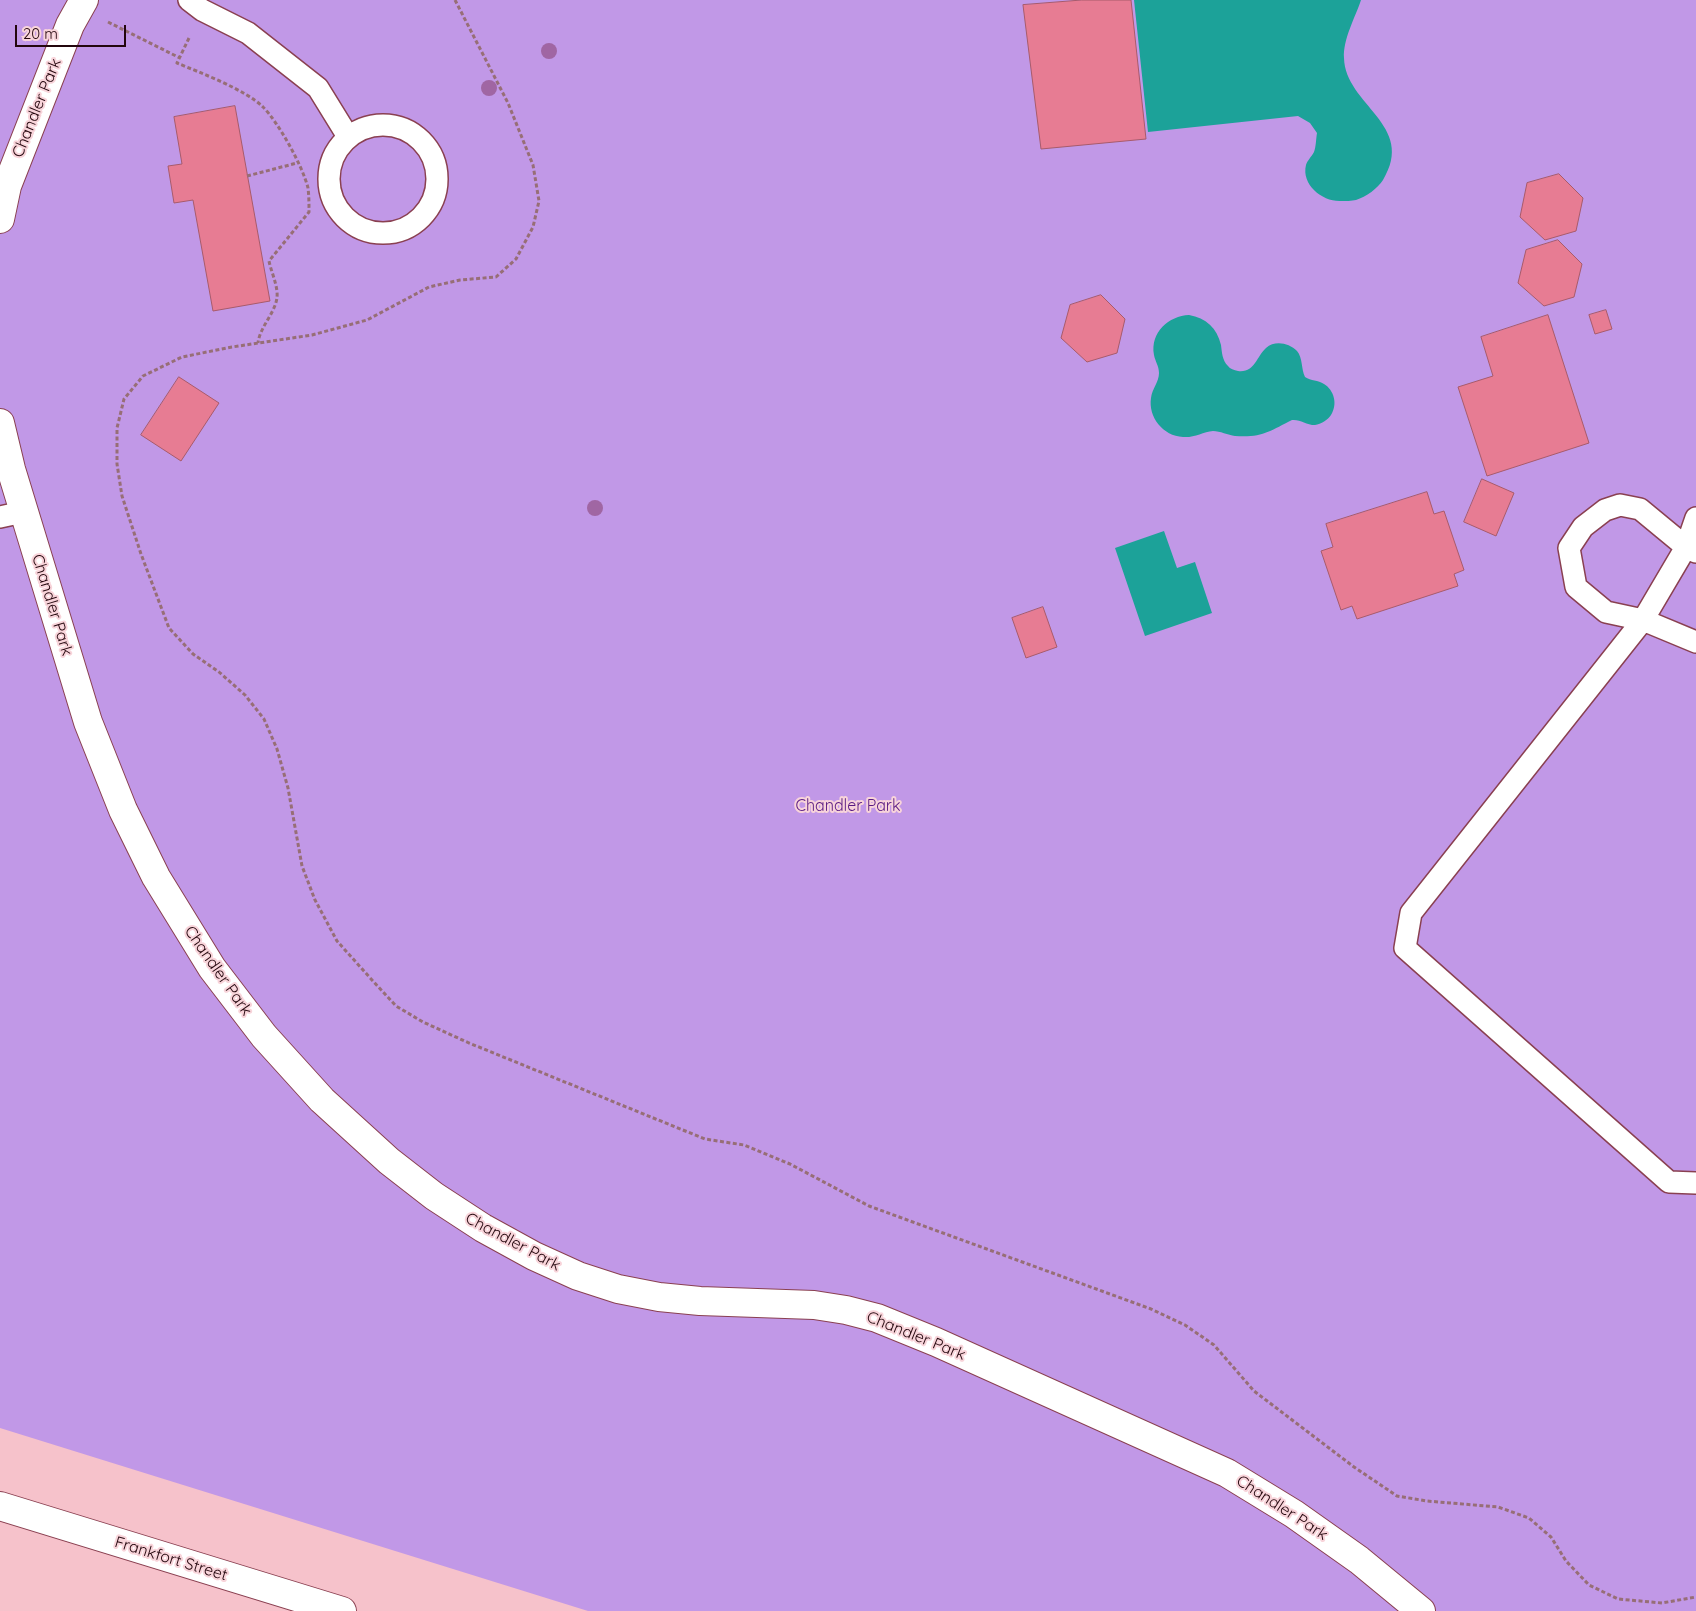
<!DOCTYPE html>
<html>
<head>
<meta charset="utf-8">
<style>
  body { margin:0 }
  #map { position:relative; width:1696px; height:1611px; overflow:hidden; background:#f6c2cb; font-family:Quicksand,sans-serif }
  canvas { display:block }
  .scale { position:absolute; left:15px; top:25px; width:111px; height:22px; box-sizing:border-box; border:2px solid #23060d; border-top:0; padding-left:6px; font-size:15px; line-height:18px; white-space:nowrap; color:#23060d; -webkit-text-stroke:4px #f8d4da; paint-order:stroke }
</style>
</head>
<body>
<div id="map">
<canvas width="1696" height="1611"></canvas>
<div class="scale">20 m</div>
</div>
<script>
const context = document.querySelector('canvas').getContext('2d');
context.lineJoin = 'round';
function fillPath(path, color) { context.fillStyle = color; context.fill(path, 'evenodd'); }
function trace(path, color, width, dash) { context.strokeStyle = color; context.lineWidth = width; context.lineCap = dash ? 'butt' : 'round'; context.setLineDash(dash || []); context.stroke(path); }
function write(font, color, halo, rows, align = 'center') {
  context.font = font + ' Quicksand,sans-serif'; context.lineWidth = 4; context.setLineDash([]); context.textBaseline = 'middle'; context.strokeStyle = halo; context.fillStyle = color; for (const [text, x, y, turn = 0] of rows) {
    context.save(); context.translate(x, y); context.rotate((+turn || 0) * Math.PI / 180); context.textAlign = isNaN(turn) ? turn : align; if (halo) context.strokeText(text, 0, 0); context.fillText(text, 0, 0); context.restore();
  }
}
fillPath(new Path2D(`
  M 0,0 L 1696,0 L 1696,1611 L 588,1611 L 0,1428 Z`), '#c198e7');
fillPath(new Path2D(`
  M 1134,0 L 1361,0 C 1355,18 1343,39 1344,58 C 1345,105 1417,125 1383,180 C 1378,188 1366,197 1356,200 C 1352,201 1345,201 1341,201 C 1323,202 1301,185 1306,165 C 1307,161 1312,156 1314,152 C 1316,147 1316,139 1317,133 L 1310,123 L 1298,116 L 1148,132 Z
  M 1189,315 C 1206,318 1217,328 1221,345 C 1222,352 1222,360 1228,366 C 1230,369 1234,370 1238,371 C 1255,373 1256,357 1266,348 C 1275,340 1289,343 1297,351 C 1303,358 1301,369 1305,377 C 1311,381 1318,380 1324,384 C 1334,390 1338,404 1331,415 C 1328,420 1321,424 1315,425 C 1306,425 1300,419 1292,420 C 1270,431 1262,438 1235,436 C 1228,435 1220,431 1213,431 C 1203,432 1194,438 1183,437 C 1163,436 1148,417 1151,398 C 1152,389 1159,382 1159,373 C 1159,366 1155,361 1154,355 C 1150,332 1169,316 1189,315 Z
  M 1164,531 L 1177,568 L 1195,562 L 1212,613 L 1145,636 L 1115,548 Z`), '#1ca299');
const building = new Path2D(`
  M 1082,0 L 1131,0 L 1146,139 L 1041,149 L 1023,5 Z
  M 235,106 L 270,301 L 213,311 L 193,200 L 174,203 L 168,166 L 182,164 L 174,117 Z
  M 1559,174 L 1583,198 L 1576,231 L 1545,240 L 1520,217 L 1527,183 Z
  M 1558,240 L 1582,264 L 1574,297 L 1544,306 L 1518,283 L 1526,250 Z
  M 1101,295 L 1125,319 L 1117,353 L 1087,362 L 1061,338 L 1070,305 Z
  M 1606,310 L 1612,329 L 1595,334 L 1589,315 Z
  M 1548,315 L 1589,443 L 1487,476 L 1458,387 L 1493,376 L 1481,337 Z
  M 179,377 L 219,403 L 181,461 L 141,435 Z
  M 1482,479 L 1514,493 L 1496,536 L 1464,522 Z
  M 1427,492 L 1434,514 L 1444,511 L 1464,570 L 1454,574 L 1458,586 L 1357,619 L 1352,606 L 1341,610 L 1321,551 L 1333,547 L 1326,524 Z
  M 1043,607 L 1057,647 L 1026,658 L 1012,618 Z`);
fillPath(building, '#e77c93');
trace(building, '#a85b6b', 1);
const lane = new Path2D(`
  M 189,0 L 202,10 L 248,33 L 318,88 L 347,135
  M329 179a54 54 0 1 1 108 0a54 54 0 1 1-108 0Z
  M 0,517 L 23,512
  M 1696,518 L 1686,547 L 1643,620 L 1411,913 L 1405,948 L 1669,1182 L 1696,1183
  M 1696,552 L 1686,547 L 1640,509 L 1620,505 L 1605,510 L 1583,527 L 1569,548 L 1576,587 L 1606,612 L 1643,620 L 1696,642`);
const street = new Path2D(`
  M 0,219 L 7,186 L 70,25 L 84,0
  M 0,423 L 11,469 L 88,722 L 123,810 L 156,877 L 212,968 L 264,1036 L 322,1100 L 389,1161 L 434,1196 L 483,1228 L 534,1256 L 578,1276 L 618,1289 L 659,1297 L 700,1301 L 814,1305 L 846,1310 L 877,1318 L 936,1342 L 1227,1473 L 1294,1514 L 1359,1560 L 1421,1611
  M 0,1506 L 342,1611`);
trace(lane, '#8a4051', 24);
trace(street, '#8a4051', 30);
trace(new Path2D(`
  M 455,0 L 508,103 L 533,165 L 539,201 L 533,227 L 516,259 L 496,277 L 460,280 L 429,287 L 367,320 L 312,335 L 232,347 L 182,357 L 143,376 L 124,399 L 117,428 L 117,464 L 122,496 L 141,554 L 169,628 L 193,654 L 219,672 L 245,695 L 264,719 L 277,749 L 288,788 L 302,866 L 315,900 L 337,941 L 372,980 L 396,1006 L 423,1022 L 469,1043 L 705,1139 L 744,1145 L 790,1164 L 869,1206 L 1151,1309 L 1185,1325 L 1214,1345 L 1254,1391 L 1354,1467 L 1397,1496 L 1427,1501 L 1498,1507 L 1529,1518 L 1551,1537 L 1566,1561 L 1589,1585 L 1618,1599 L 1662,1603 L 1696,1597
  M 108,22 L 180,58
  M 189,38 L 177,63 C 201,73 246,90 263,107 C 279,123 303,167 308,188 C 309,196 309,204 309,212 L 269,261 C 271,271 276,281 277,292 C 279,310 260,325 258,343
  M 247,176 L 297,163`), '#976e76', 3, [4, 2.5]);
trace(lane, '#fff', 21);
trace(street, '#fff', 28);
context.fillStyle = '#a066a3';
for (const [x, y] of [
  [549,51],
  [489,88],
  [595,508]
]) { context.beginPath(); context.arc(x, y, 8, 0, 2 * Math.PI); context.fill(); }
write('16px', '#23060d', '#f8d4da', [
  ["Chandler Park",37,108,-68],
  ["Chandler Park",52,605,73],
  ["Chandler Park",218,971,55],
  ["Chandler Park",513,1242,28],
  ["Chandler Park",916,1336,22],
  ["Chandler Park",1282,1508,33],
  ["Frankfort Street",171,1559,17]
]);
write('16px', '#591a83', '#f8d4da', [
  ["Chandler Park",848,806]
]);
</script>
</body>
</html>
